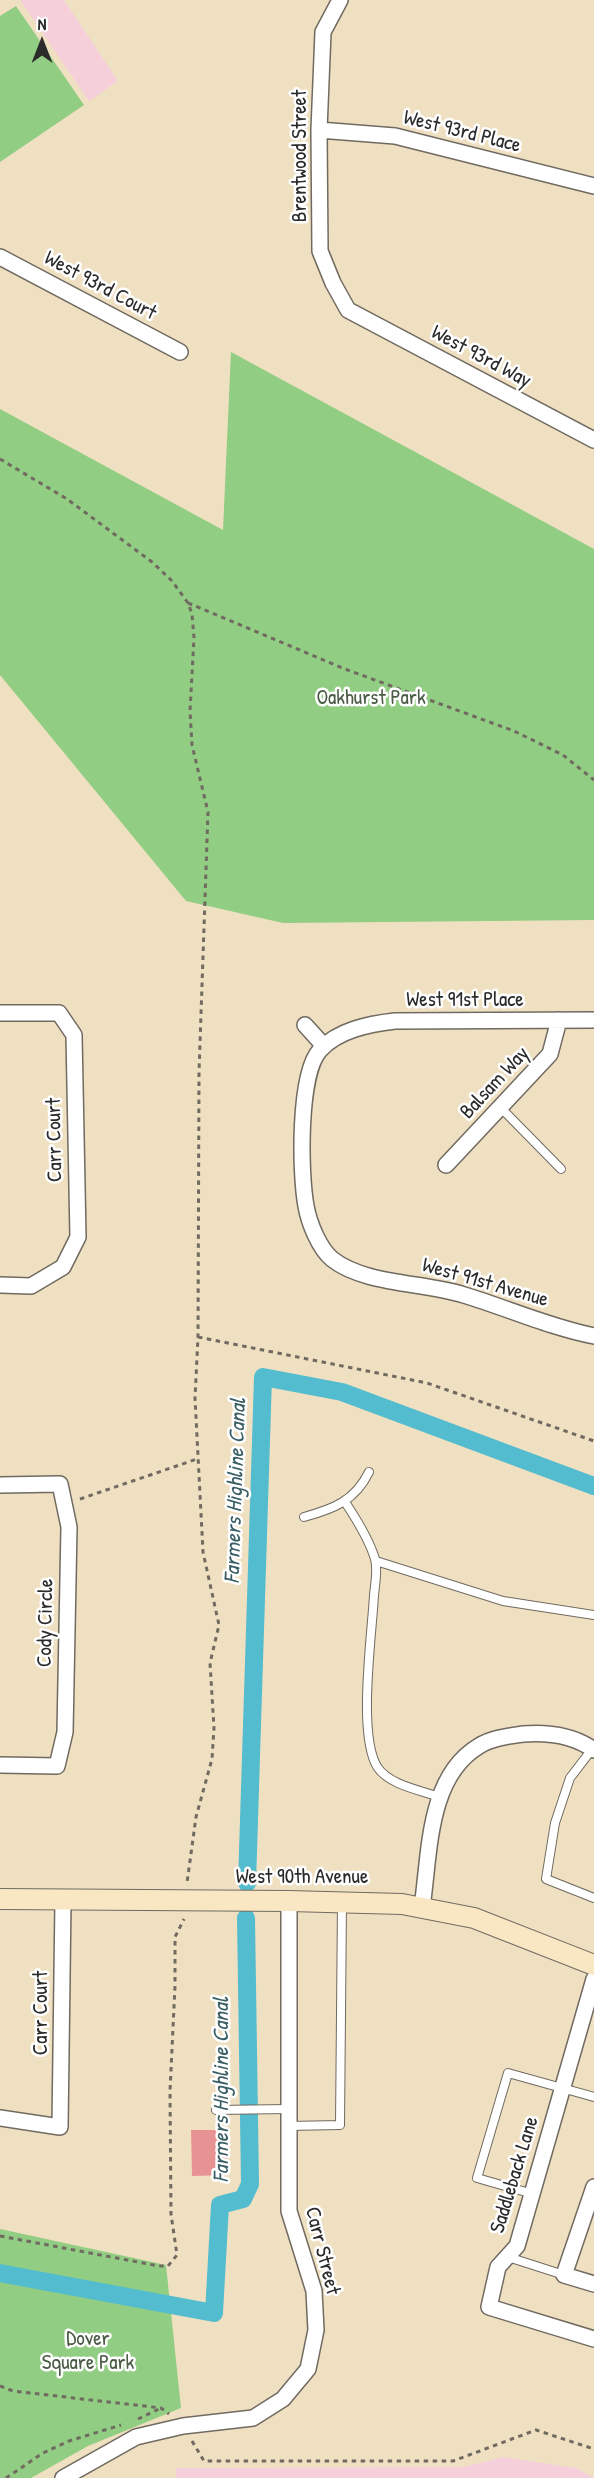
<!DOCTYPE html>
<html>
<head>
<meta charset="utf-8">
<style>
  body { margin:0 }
  #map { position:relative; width:594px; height:2478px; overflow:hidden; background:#f0e0c2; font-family:"Patrick Hand",sans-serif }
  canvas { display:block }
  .north { position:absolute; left:12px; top:12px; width:60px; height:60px; -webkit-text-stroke:4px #fff; paint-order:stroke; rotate:0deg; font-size:16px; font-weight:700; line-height:24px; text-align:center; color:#2b2b2b }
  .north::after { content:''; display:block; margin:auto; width:21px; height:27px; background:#2b2b2b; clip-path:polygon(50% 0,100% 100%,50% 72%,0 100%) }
</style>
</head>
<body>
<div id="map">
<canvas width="594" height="2478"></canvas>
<div class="north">N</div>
</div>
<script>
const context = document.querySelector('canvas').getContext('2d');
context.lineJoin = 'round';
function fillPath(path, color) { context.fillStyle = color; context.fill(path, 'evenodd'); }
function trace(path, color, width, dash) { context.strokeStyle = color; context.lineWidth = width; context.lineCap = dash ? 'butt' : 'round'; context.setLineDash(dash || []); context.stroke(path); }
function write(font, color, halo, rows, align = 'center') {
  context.font = font + ' "Patrick Hand",sans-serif'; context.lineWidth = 5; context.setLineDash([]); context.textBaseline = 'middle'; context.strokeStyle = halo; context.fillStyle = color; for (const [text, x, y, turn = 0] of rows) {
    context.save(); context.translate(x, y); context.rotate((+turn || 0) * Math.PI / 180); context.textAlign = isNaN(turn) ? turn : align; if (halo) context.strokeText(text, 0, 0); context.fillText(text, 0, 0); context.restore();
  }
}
fillPath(new Path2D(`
  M 20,0 L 64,0 L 118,81 L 89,101 Z
  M 503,2457 L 576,2468 L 594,2478 L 176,2478 L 176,2468 L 464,2467 Z`), '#f5cfda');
fillPath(new Path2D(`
  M 16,6 L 84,105 L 0,162 L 0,16 Z
  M 231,352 L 594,549 L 594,920 L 283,923 L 186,901 L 0,675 L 0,409 L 223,530 Z
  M 0,2229 L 166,2265 L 181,2408 L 88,2446 L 31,2478 L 0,2478 Z`), '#91cd82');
trace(new Path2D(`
  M 247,1883 L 263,1377 L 342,1392 L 594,1486
  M 0,2273 L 214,2313 L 220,2205 L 243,2199 L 250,2184 L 246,1918`), '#53bccf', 18);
fillPath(new Path2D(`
  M 191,2130 L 227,2130 L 227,2175 L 192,2176 Z`), '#e79393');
const lane = new Path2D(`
  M 501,1108 L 561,1169
  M 345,1502 C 357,1520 369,1539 375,1559 C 378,1569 375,1585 374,1595 C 372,1635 357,1737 378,1768 C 390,1785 420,1790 439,1797
  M 304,1517 C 333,1509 355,1501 369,1472
  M 376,1561 L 503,1601 L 594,1615
  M 593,1748 L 570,1778 L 555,1823 L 546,1879 L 594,1898
  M 216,2110 L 288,2109
  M 288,2126 L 340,2125 L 342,1902
  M 533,2194 L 477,2178 L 508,2073 L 594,2097
  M 508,2257 L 564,2275`);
const street = new Path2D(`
  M 340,0 L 323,32 L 319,130 L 320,251 L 333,283 L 348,310 L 594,440
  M 319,130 L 395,136 L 594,186
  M 0,257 L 180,352
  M 0,1013 L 59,1013 L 74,1035 L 78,1237 L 63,1267 L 31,1286 L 0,1285
  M 594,1020 L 395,1021 C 369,1024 338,1030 320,1050 C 298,1074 300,1174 306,1206 C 309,1223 319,1248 332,1259 C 365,1285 424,1282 464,1295 C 507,1308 549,1327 594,1336
  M 305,1025 L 324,1046
  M 446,1165 L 550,1054 L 559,1020
  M 0,1485 L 60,1484 L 69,1527 L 65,1732 L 57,1766 L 0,1765
  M 422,1907 C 430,1854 427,1777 479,1746 C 492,1738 509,1736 523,1734 C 549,1732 573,1735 594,1750
  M 594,1979 L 517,2246 L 498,2267 L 489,2307 L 594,2339
  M 0,2118 L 60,2127 L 63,1900
  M 594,2187 L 564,2275 L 594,2284
  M 63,2478 L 136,2437 L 183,2426 L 253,2418 L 283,2399 L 308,2369 L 316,2330 L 314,2291 L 289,2211 L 289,1901`);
const secondary = new Path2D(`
  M 0,1899 L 289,1901 L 402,1904 L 474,1918 L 594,1965`);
trace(lane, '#706a60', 10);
trace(street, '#706a60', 18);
trace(secondary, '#706a60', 22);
trace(new Path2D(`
  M 0,459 L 67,499 L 152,562 L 172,581 L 188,603 L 192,614 L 194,638 L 190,711 L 192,745 L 208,812 L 199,1072 L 198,1337 L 195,1398 L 203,1552 L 219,1625 L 210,1663 L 214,1728 L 212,1759 L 196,1817 L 187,1883
  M 188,603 L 345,669 L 514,731 L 563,755 L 594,780
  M 198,1337 L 427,1383 L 594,1441
  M 80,1499 L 197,1459
  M 0,2236 L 159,2266 L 168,2266 L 177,2255 L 171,2214 L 170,2091 L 175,1986 L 175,1937 L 184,1919
  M 0,2386 L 13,2391 L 161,2408 L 169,2414
  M 138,2419 L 159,2409
  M 192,2441 L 204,2461 L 453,2461 L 536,2430 L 594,2449
  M 6,2478 L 43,2453 L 69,2441 L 121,2425`), '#706a60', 3, [4.5, 4.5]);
trace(lane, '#fff', 8);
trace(street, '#fff', 15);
trace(secondary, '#f9e7c3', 20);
write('21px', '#2b2b2b', '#fff', [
  ["West 93rd Place",462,132,14],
  ["Brentwood Street",300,156,-90],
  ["West 93rd Court",100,286,28],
  ["West 93rd Way",481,357,28],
  ["West 91st Place",465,1000],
  ["Balsam Way",495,1083,-47],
  ["Carr Court",55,1140,-91],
  ["West 91st Avenue",485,1283,16],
  ["Cody Circle",46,1623,-89],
  ["West 90th Avenue",302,1877],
  ["Carr Court",41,2013,-90],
  ["Saddleback Lane",515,2175,-73],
  ["Carr Street",322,2251,76]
]);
write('21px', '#4a5c45', '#fff', [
  ["Oakhurst Park",371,698],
  ["Dover",88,2339],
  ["Square Park",88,2363]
]);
write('italic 22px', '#395e64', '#fff', [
  ["Farmers Highline Canal",236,1491,-88],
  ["Farmers Highline Canal",222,2090,-90]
]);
</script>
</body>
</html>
